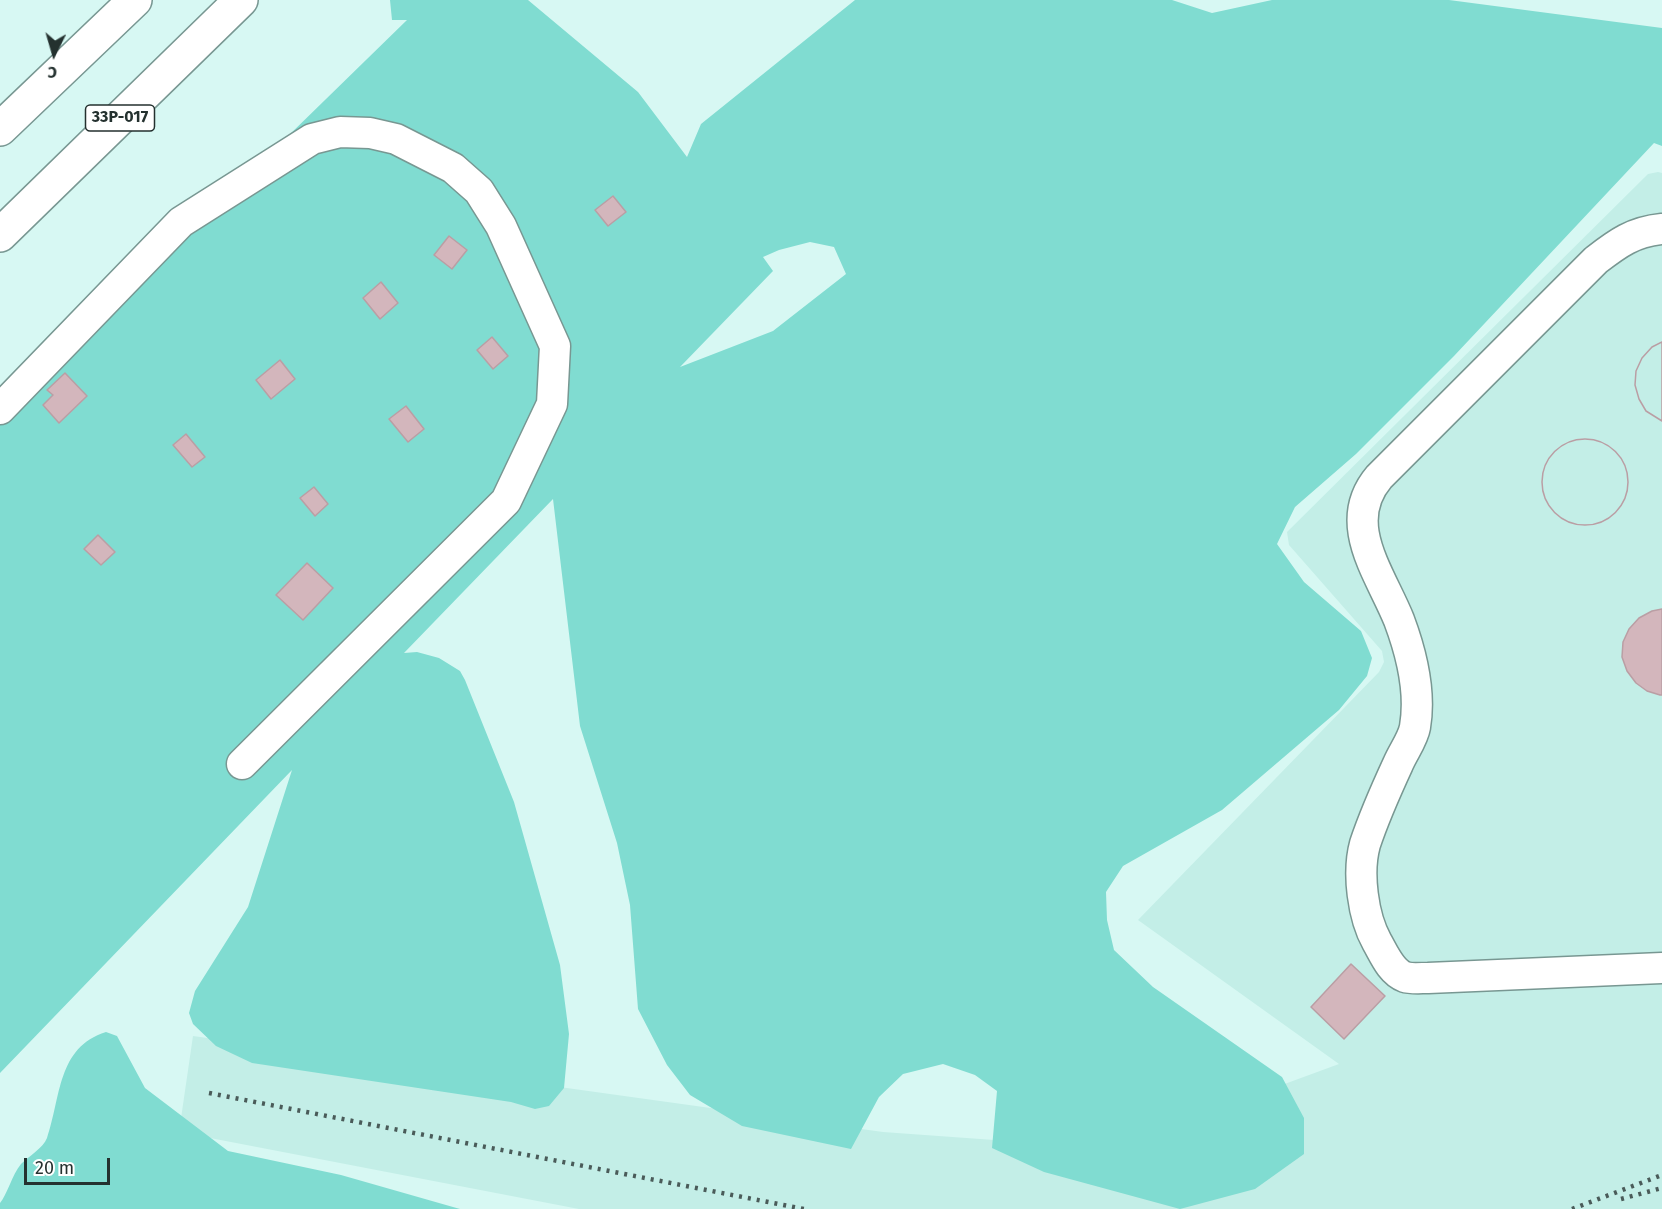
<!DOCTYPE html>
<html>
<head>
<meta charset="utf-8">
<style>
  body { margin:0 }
  #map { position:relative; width:1662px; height:1209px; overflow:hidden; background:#d7f8f3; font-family:"Fira Sans",sans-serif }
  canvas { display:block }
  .north { position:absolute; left:24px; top:24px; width:60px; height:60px; -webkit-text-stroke:4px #fff; paint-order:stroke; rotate:185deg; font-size:16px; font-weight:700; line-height:24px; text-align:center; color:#24312f }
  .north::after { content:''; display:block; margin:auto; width:21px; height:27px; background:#24312f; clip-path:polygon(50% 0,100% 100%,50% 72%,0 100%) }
  .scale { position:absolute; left:24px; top:1158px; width:86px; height:27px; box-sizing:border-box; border:3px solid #24312f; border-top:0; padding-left:8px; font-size:18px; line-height:21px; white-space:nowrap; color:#24312f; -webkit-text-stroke:4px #fff; paint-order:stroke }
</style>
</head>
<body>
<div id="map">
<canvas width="1662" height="1209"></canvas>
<div class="north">С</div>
<div class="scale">20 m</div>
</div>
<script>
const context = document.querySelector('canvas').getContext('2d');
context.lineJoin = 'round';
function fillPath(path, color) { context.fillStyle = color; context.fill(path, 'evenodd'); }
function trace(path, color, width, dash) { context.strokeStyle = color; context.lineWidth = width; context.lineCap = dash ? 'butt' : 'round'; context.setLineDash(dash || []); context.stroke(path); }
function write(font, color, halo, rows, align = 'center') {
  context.font = font + ' "Fira Sans",sans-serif'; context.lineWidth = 4.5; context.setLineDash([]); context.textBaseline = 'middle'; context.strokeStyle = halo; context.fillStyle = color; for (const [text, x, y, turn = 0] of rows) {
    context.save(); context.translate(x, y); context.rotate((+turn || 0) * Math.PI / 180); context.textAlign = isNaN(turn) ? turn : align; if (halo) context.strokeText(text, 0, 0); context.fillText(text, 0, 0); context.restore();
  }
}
fillPath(new Path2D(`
  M 1658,172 L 1662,173 L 1662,1209 L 579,1209 L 179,1132 L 193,1036 L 883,1132 L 1022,1142 L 1241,1100 L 1339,1064 L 1138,920 L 1379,672 L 1384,662 L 1382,651 L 1289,545 L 1287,532 L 1648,174 Z`), '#c3eee7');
fillPath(new Path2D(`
  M 390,0 L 528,0 L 638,92 L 687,157 L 701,124 L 855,0 L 1172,0 L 1212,13 L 1272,0 L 1449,0 L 1662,28 L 1662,146 L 1654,143 L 1454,356 L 1356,454 L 1295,507 L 1277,544 L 1304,582 L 1361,631 L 1372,658 L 1367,676 L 1339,710 L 1222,810 L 1123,866 L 1106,892 L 1107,920 L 1114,950 L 1153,987 L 1282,1077 L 1304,1118 L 1304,1154 L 1255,1189 L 1180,1209 L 1044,1172 L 992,1148 L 997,1091 L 975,1075 L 943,1064 L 903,1074 L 879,1097 L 851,1149 L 742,1126 L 690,1095 L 667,1065 L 638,1009 L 630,905 L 617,843 L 580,726 L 553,499 L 404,653 L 417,652 L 439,658 L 460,671 L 465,680 L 514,802 L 560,965 L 569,1034 L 564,1088 L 549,1106 L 535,1109 L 511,1102 L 252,1063 L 216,1046 L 193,1024 L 189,1013 L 195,991 L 248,907 L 292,770 L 0,1073 L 0,417 L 407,20 L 392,20 ZM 810,242 L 834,247 L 846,274 L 773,331 L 680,367 L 773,271 L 763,257 L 779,250 Z
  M 106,1032 L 117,1036 L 145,1088 L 228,1151 L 341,1175 L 460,1209 L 0,1209 L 0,1203 C 7,1195 12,1175 21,1164 C 29,1156 43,1148 47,1138 C 61,1098 57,1047 106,1032 Z`), '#80dcd1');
const building = new Path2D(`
  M 613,196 L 626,212 L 608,226 L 595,210 Z
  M 449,236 L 467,250 L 452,269 L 434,255 Z
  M 381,282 L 398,303 L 380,319 L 363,298 Z
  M 492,337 L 508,356 L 493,369 L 477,350 Z
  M 1662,342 L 1662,421 L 1646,411 L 1639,399 L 1635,385 L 1636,371 L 1642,358 L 1652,347 Z
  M 1662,342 L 1662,421 L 1646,411 L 1639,399 L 1635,385 L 1636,371 L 1642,358 L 1652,347 Z
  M 280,360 L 295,379 L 271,399 L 256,380 Z
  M 65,373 L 87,396 L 59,423 L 43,405 L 53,395 L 47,390 Z
  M 406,406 L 424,429 L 408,442 L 389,419 Z
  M 186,434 L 205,457 L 192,467 L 173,445 Z
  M1542 482a43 43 0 1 1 86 0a43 43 0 1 1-86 0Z
  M1542 482a43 43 0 1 1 86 0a43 43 0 1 1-86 0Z
  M 314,487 L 328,504 L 315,516 L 300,498 Z
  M 98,535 L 115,552 L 101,565 L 84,549 Z
  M 307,563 L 333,588 L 303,620 L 276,595 Z
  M 1662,609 L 1662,695 L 1660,695 L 1647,691 L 1636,683 L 1627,671 L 1622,657 L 1623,642 L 1629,629 L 1639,618 L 1652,611 Z
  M 1351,964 L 1385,996 L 1344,1039 L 1311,1007 Z`);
fillPath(building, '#d3b6bc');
trace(building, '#ba9ea4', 1.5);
const minor = new Path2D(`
  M 1662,229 C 1633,232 1618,243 1596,260 L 1379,477 C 1340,523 1380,573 1399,620 C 1411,652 1421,692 1415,727 C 1413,739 1403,752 1398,764 C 1386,790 1374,817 1365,844 C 1357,873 1363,917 1377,942 C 1384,954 1391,972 1405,977 C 1411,979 1421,978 1428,978 L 1662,968
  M 0,409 L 181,222 L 312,139 L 340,132 L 370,133 L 396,139 L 453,168 L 479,191 L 501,226 L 555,346 L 552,404 L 506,501 L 242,764`);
const highway = new Path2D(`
  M 0,129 L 135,0
  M 0,235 L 241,0`);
trace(minor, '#789792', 33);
trace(highway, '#789792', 36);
trace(minor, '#fff', 30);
trace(highway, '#fff', 33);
trace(new Path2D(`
  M 209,1093 L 804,1209
  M 1621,1199 L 1662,1188
  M 1572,1209 L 1662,1175`), '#4a5b59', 4.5, [3, 6]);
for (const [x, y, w] of [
  [120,118,69]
]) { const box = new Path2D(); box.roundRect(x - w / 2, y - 13, w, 26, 4.5); context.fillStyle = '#fff'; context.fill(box); trace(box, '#24312f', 1.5); }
write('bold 16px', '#24312f', null, [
  ["33Р-017",120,118]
]);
</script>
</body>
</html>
